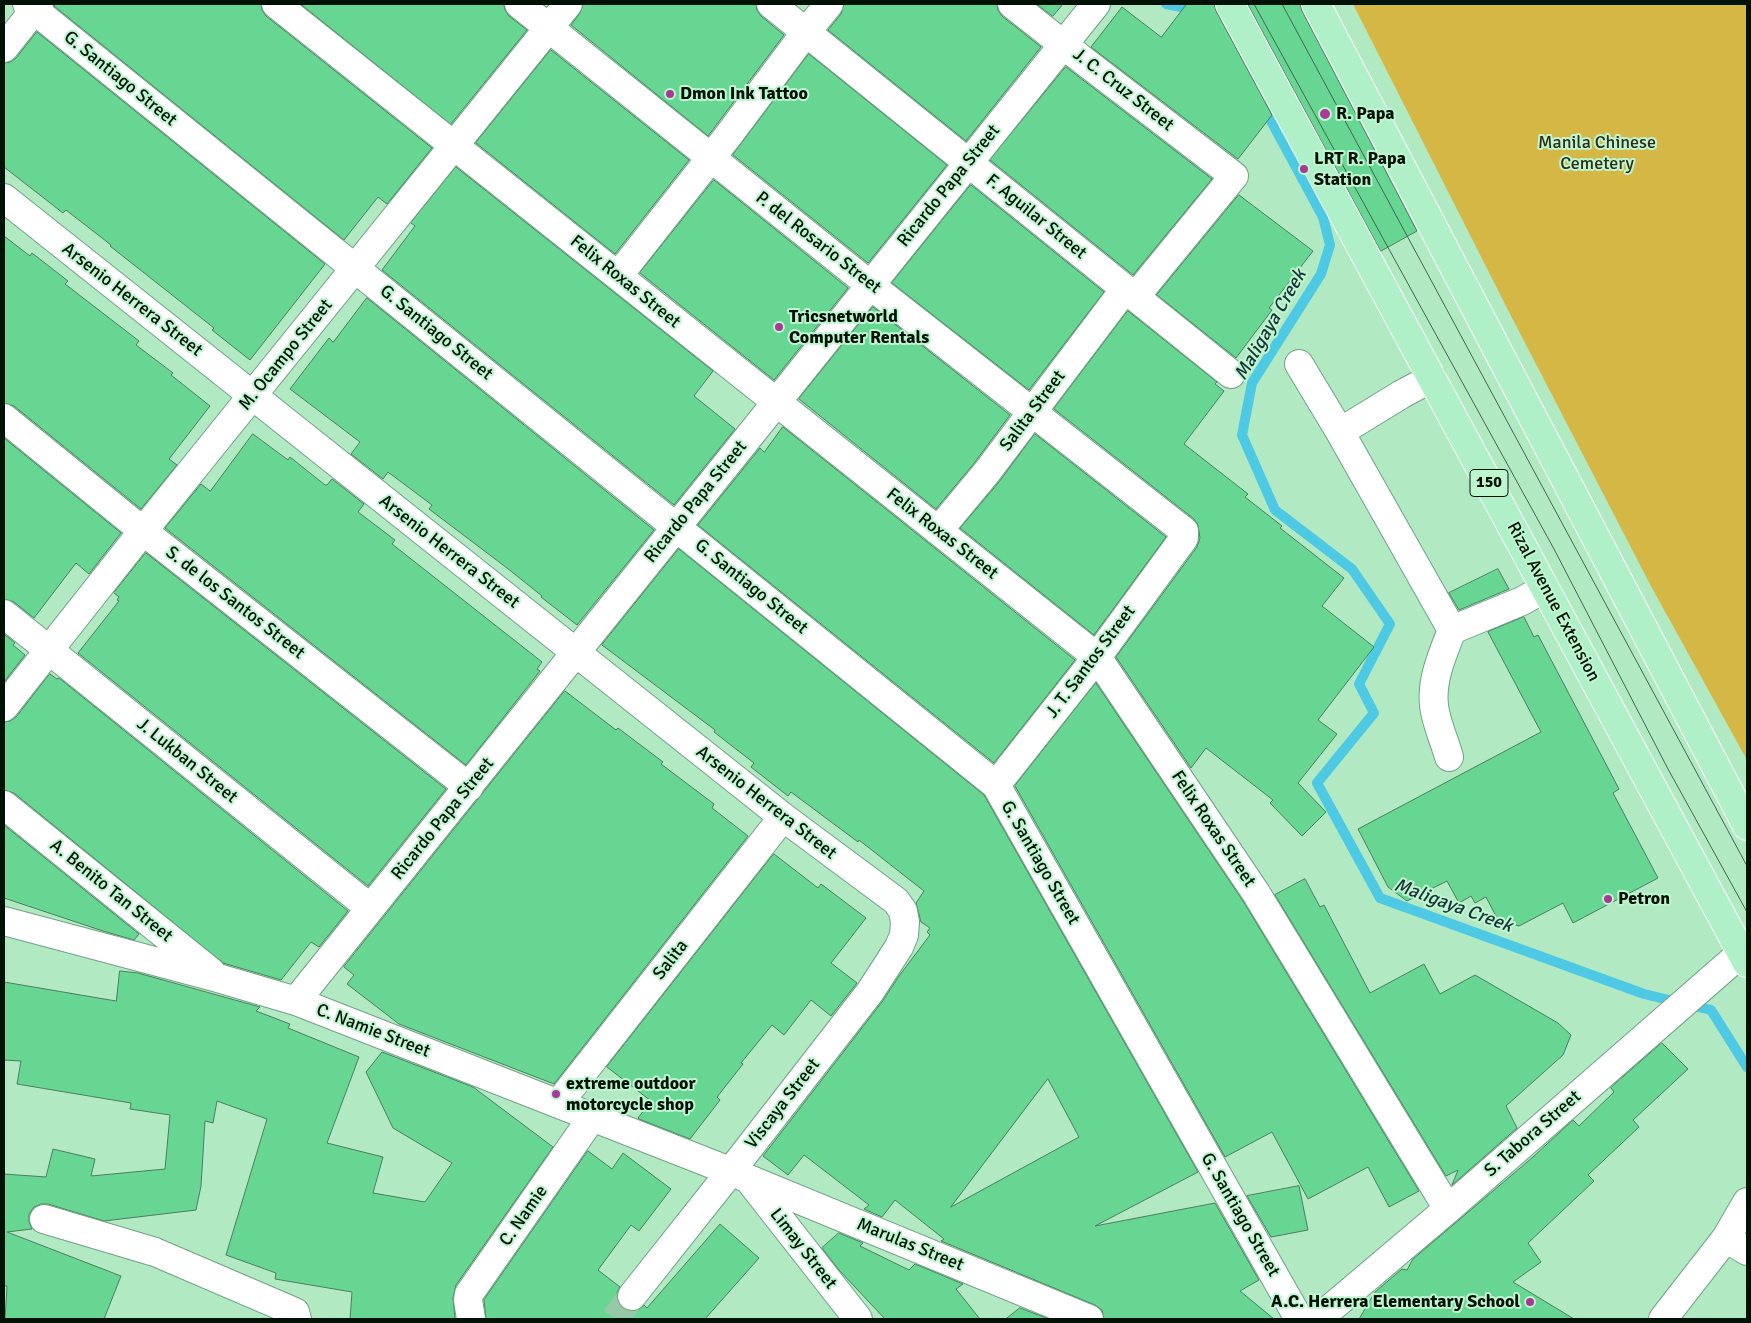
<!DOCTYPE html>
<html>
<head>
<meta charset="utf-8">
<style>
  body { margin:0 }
  #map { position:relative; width:1751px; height:1323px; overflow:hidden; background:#b1e9c3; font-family:Signika,sans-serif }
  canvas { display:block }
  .frame { position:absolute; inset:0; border:5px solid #001106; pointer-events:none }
</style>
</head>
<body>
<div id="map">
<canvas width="1751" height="1323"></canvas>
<div class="frame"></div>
</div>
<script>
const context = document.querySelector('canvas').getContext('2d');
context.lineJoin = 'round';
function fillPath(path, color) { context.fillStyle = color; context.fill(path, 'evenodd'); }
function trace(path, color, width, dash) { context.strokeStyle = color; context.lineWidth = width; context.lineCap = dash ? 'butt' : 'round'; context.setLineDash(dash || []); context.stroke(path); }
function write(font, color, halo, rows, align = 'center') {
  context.font = font + ' Signika,sans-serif'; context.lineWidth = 4; context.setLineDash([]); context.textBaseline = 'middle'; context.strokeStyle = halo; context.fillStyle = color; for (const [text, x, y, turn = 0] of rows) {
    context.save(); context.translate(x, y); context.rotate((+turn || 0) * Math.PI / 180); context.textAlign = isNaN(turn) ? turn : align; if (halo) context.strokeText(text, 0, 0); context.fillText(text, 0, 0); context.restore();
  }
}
fillPath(new Path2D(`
  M 1353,4 L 1747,4 L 1747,760 L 1652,588 L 1508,310 Z`), '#d4b744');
trace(new Path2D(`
  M 1166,4 L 1197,10
  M 1263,106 L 1323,217 L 1330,245 L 1321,274 L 1252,383 L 1242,435 L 1275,510 L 1352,569 L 1390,624 L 1359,684 L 1374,713 L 1317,783 L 1380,898 L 1644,994 L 1711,1010 L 1747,1067`), '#4ec9e4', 10);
const building = new Path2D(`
  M 56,4 L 261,4 L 262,10 L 266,16 L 432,148 L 387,204 L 378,197 L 344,240 L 54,6 Z
  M 301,4 L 504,4 L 505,10 L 509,16 L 527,30 L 451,124 Z
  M 583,4 L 756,4 L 757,10 L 761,16 L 784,35 L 708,136 L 571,25 L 580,13 Z
  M 844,4 L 997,4 L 998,10 L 1002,16 L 1041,47 L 966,141 L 828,30 L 841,14 Z
  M 1037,4 L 1063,4 L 1053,16 Z
  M 1187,4 L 1214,4 L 1216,11 L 1272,115 L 1238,159 L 1091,47 L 1122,7 L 1161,37 Z
  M 1248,4 L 1300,4 L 1302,11 L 1417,231 L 1381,251 Z
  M 37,32 L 325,264 L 250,360 L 212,330 L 214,328 L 110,246 L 111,245 L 66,210 L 63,213 L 4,167 L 4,63 L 10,62 L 16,58 Z
  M 551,50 L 689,160 L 615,254 L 476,143 Z
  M 809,54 L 947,165 L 868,263 L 733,155 Z
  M 1066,67 L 1212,179 L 1133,275 L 990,160 Z
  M 456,167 L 713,371 L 694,396 L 735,429 L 674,505 L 382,270 L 415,226 L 411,223 Z
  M 714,180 L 848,288 L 774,380 L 640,273 Z
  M 971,185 L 1104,292 L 1029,390 L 892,283 Z
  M 1239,195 L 1313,251 L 1269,308 L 1272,310 L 1236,358 L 1157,295 Z
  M 4,236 L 30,256 L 32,253 L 68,281 L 65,284 L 139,341 L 136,345 L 173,373 L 171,375 L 210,406 L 169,459 L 177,465 L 141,509 L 14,406 L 4,403 Z
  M 367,298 L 654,530 L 577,625 L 541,597 L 542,596 L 507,568 L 429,509 L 432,505 L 388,472 L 383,479 L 351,454 L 360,442 L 290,389 L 329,338 L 333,342 Z
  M 873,307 L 1010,415 L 975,462 L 936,509 L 799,399 Z
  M 1128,311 L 1217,382 L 1215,384 L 1224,391 L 1184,444 L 1248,494 L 1245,497 L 1282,526 L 1280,528 L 1344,578 L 1322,606 L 1374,647 L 1318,720 L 1337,734 L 1298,783 L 1326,812 L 1302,836 L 1270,803 L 1273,800 L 1206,748 L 1191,768 L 1116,657 L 1197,547 L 1200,538 L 1198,525 L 1194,519 L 1054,409 Z
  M 783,427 L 1075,660 L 994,763 L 698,525 L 760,448 L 764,452 Z
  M 253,434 L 288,460 L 290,457 L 325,485 L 327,485 L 332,479 L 364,504 L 358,512 L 395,540 L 392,544 L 542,662 L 537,669 L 540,671 L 466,765 L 165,528 L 201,484 L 210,491 Z
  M 1035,434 L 1166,537 L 1094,635 L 960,528 L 999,482 Z
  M 4,438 L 121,533 L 89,574 L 76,563 L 34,618 L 14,602 L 4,599 Z
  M 679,549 L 984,795 L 1198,1172 L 1095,1226 L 1215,1203 L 1259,1280 L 1240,1291 L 1274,1319 L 1104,1319 L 1102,1310 L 1095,1305 L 941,1241 L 944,1239 L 895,1200 L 882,1217 L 864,1209 L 869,1205 L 804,1155 L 788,1175 L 763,1156 L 882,1002 L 899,976 L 930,935 L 927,932 L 930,928 L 921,922 L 916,903 L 924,891 L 859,840 L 858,842 L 791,792 L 788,796 L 751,767 L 754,763 L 714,732 L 715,730 L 602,645 ZM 1048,1079 L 1079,1137 L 951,1207 Z
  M 146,553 L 446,789 L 368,886 L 78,653 L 119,601 L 117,600 L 119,597 L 114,593 Z
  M 1498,569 L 1509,589 L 1459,610 L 1449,593 Z
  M 1524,617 L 1534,637 L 1538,635 L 1619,789 L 1613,793 L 1658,878 L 1573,923 L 1563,903 L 1519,926 L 1498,920 L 1486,897 L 1475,903 L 1471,896 L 1459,903 L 1447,881 L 1407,901 L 1388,887 L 1358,829 L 1541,732 L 1488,632 Z
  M 4,634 L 15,643 L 13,645 L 25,655 L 4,682 Z
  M 50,674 L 57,679 L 59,678 L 348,911 L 319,947 L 311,942 L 281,980 L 223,963 L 14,793 L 4,790 L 4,722 L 10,721 L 16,717 Z
  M 1096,683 L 1243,901 L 1419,1191 L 1389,1207 L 1368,1167 L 1308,1199 L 1272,1132 L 1225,1157 L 1015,786 Z
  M 565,691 L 616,730 L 618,728 L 663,762 L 661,764 L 714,804 L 712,808 L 748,836 L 554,1084 L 399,1024 L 347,984 L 354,975 L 344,967 Z
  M 4,825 L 139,934 L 134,940 L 103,931 L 4,898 Z
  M 774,854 L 818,888 L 821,884 L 866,918 L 831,963 L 857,983 L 831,1016 L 811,1000 L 784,1035 L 772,1025 L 741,1063 L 743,1064 L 717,1097 L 720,1100 L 690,1139 L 639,1119 L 638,1118 L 651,1101 L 607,1067 Z
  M 1305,879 L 1320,907 L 1324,905 L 1370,993 L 1424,964 L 1440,994 L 1475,975 L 1558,1023 L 1571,1035 L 1563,1055 L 1506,1106 L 1517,1128 L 1452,1185 L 1458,1170 L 1446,1176 L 1275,895 Z
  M 120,971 L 138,973 L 260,1007 L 256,1011 L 290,1024 L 288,1028 L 359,1057 L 327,1143 L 383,1157 L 373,1193 L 425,1202 L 452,1163 L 393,1128 L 366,1072 L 382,1052 L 473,1087 L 553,1147 L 456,1285 L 453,1298 L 455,1319 L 350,1319 L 352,1292 L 275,1279 L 276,1273 L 226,1255 L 267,1119 L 217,1101 L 213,1123 L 205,1121 L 201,1186 L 196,1210 L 104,1221 L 48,1204 L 41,1204 L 34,1207 L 29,1214 L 29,1222 L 32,1229 L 7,1232 L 121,1276 L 104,1319 L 5,1319 L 7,1286 L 4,1286 L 4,1174 L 46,1177 L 53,1149 L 95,1159 L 91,1176 L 165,1169 L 170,1115 L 130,1109 L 131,1103 L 17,1084 L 21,1061 L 4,1060 L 4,982 L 116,1001 Z
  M 1662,1043 L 1688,1069 L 1633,1120 L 1639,1127 L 1588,1175 L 1594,1181 L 1528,1243 L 1541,1262 L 1513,1282 L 1574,1319 L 1359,1319 L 1375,1292 L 1402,1269 L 1407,1270 L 1413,1259 L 1533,1157 L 1573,1120 L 1579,1126 L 1614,1092 L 1611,1088 Z
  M 588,1151 L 612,1169 L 623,1153 L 671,1189 L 639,1231 L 631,1225 L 598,1270 L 620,1287 L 617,1293 L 617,1301 L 623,1308 L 630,1311 L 638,1310 L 644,1305 L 647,1308 L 720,1224 L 759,1258 L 705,1319 L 486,1319 L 484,1300 Z
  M 1299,1186 L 1308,1230 L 1271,1237 L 1247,1196 Z
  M 839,1233 L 863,1243 L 860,1246 L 909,1270 L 915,1264 L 963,1284 L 956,1289 L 980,1319 L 885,1319 L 839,1270 L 822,1248 Z
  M 1020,1308 L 1049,1319 L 1006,1319 Z`);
fillPath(building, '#67d693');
trace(building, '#4a7e5d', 1);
trace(new Path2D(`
  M 615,1319 L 632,1296`), '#96c9a7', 28, [28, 14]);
const minor = new Path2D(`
  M 27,4 L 996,785 L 1299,1319
  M 276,4 L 1097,657 L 1256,893 L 1448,1209
  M 519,4 L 870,285 L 1184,531 L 1184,538 L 1097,657 L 996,785
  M 771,4 L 1231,374
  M 1012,4 L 1084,61 L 1234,176 L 1135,297
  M 4,48 L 39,4
  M 4,198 L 783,817 L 896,901 L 903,911 L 905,922 L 904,935 L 899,947 L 870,992 L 731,1171 L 632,1296
  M 618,276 L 728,136 L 806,32 L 829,4
  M 1299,364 L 1340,432
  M 1432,378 L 1402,394 L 1340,432 L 1452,630 L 1522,601 L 1545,588
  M 4,418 L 143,531 L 469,787
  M 938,531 L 987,472 L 1125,289
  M 4,614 L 370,908
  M 4,707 L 143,531 L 568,4
  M 1449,757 C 1445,742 1435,720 1434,705 C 1431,680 1443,653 1452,630
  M 4,805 L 211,972
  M 4,921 L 218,978 L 296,1001 L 722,1168 L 1089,1319
  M 296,1001 L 1096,4
  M 558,1104 L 783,817
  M 750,1181 L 858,1319
  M 1747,1202 L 1726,1238 L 1747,1251
  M 44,1219 L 155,1252 L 295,1312 L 297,1319
  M 471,1319 L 468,1300 L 469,1294 L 593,1116
  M 1318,1319 L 1448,1209 L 1747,948
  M 1663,1319 L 1726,1238`);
const major = new Path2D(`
  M 1230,4 L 1747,963
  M 1316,4 L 1747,826`);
trace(minor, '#6fa481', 30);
trace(major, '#fff', 30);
trace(minor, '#fff', 28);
trace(major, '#aff0c8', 28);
trace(new Path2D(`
  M 1254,4 L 1554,549 L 1668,769 L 1747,912
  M 1282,4 L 1747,866`), '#44644e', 1);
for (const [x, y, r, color] of [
  [670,94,5,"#a83996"],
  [1325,114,6,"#a83996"],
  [1304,169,5,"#a83996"],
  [779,327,5,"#a83996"],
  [1608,899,5,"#a83996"],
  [556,1094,5,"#a83996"],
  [1530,1302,5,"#a83996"]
]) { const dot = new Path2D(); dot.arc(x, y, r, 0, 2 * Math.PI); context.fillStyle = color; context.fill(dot); trace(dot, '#bef6d0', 2); }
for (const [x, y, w] of [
  [1489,483,38]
]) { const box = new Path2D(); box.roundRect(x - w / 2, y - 13.5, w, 27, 4); context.fillStyle = '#bef6d0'; context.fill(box); trace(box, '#001106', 1); }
write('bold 16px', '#001106', null, [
  ["150",1489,483]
]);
write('18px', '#001106', '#bef6d0', [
  ["G. Santiago Street",120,79,39],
  ["J. C. Cruz Street",1123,90,38],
  ["Ricardo Papa Street",949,186,-51],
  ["F. Aguilar Street",1036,217,39],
  ["P. del Rosario Street",818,243,38],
  ["Felix Roxas Street",625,282,39],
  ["Arsenio Herrera Street",132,300,38],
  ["G. Santiago Street",436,333,39],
  ["M. Ocampo Street",286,355,-51],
  ["Salita Street",1033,411,-53],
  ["Ricardo Papa Street",696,502,-51],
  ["Felix Roxas Street",942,534,38],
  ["Arsenio Herrera Street",449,552,38],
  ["G. Santiago Street",751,587,39],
  ["Rizal Avenue Extension",1553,602,62],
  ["S. de los Santos Street",235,603,38],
  ["J. T. Santos Street",1091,662,-53],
  ["J. Lukban Street",187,761,39],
  ["Arsenio Herrera Street",766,803,38],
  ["Ricardo Papa Street",443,819,-51],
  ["Felix Roxas Street",1213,829,56],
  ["G. Santiago Street",1040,863,60],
  ["A. Benito Tan Street",111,891,39],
  ["Salita",671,960,-52],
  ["C. Namie Street",373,1031,21],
  ["Viscaya Street",783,1104,-52],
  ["S. Tabora Street",1533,1134,-41],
  ["G. Santiago Street",1240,1215,60],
  ["C. Namie",524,1216,-55],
  ["Marulas Street",910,1245,22],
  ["Limay Street",803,1249,52]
]);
write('bold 18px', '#001106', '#bef6d0', [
  ["Dmon Ink Tattoo",680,94],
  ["R. Papa",1336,114],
  ["LRT R. Papa",1314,159],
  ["Station",1314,180],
  ["Tricsnetworld",789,317],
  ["Computer Rentals",789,338],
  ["Petron",1618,899],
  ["extreme outdoor",566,1084],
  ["motorcycle shop",566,1105],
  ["A.C. Herrera Elementary School",1520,1302,"right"]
], 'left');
write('18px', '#312b17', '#bef6d0', [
  ["Manila Chinese",1597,143],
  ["Cemetery",1597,164]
]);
write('italic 19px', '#183238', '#bef6d0', [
  ["Maligaya Creek",1271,325,-60],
  ["Maligaya Creek",1453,906,20]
]);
</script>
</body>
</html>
